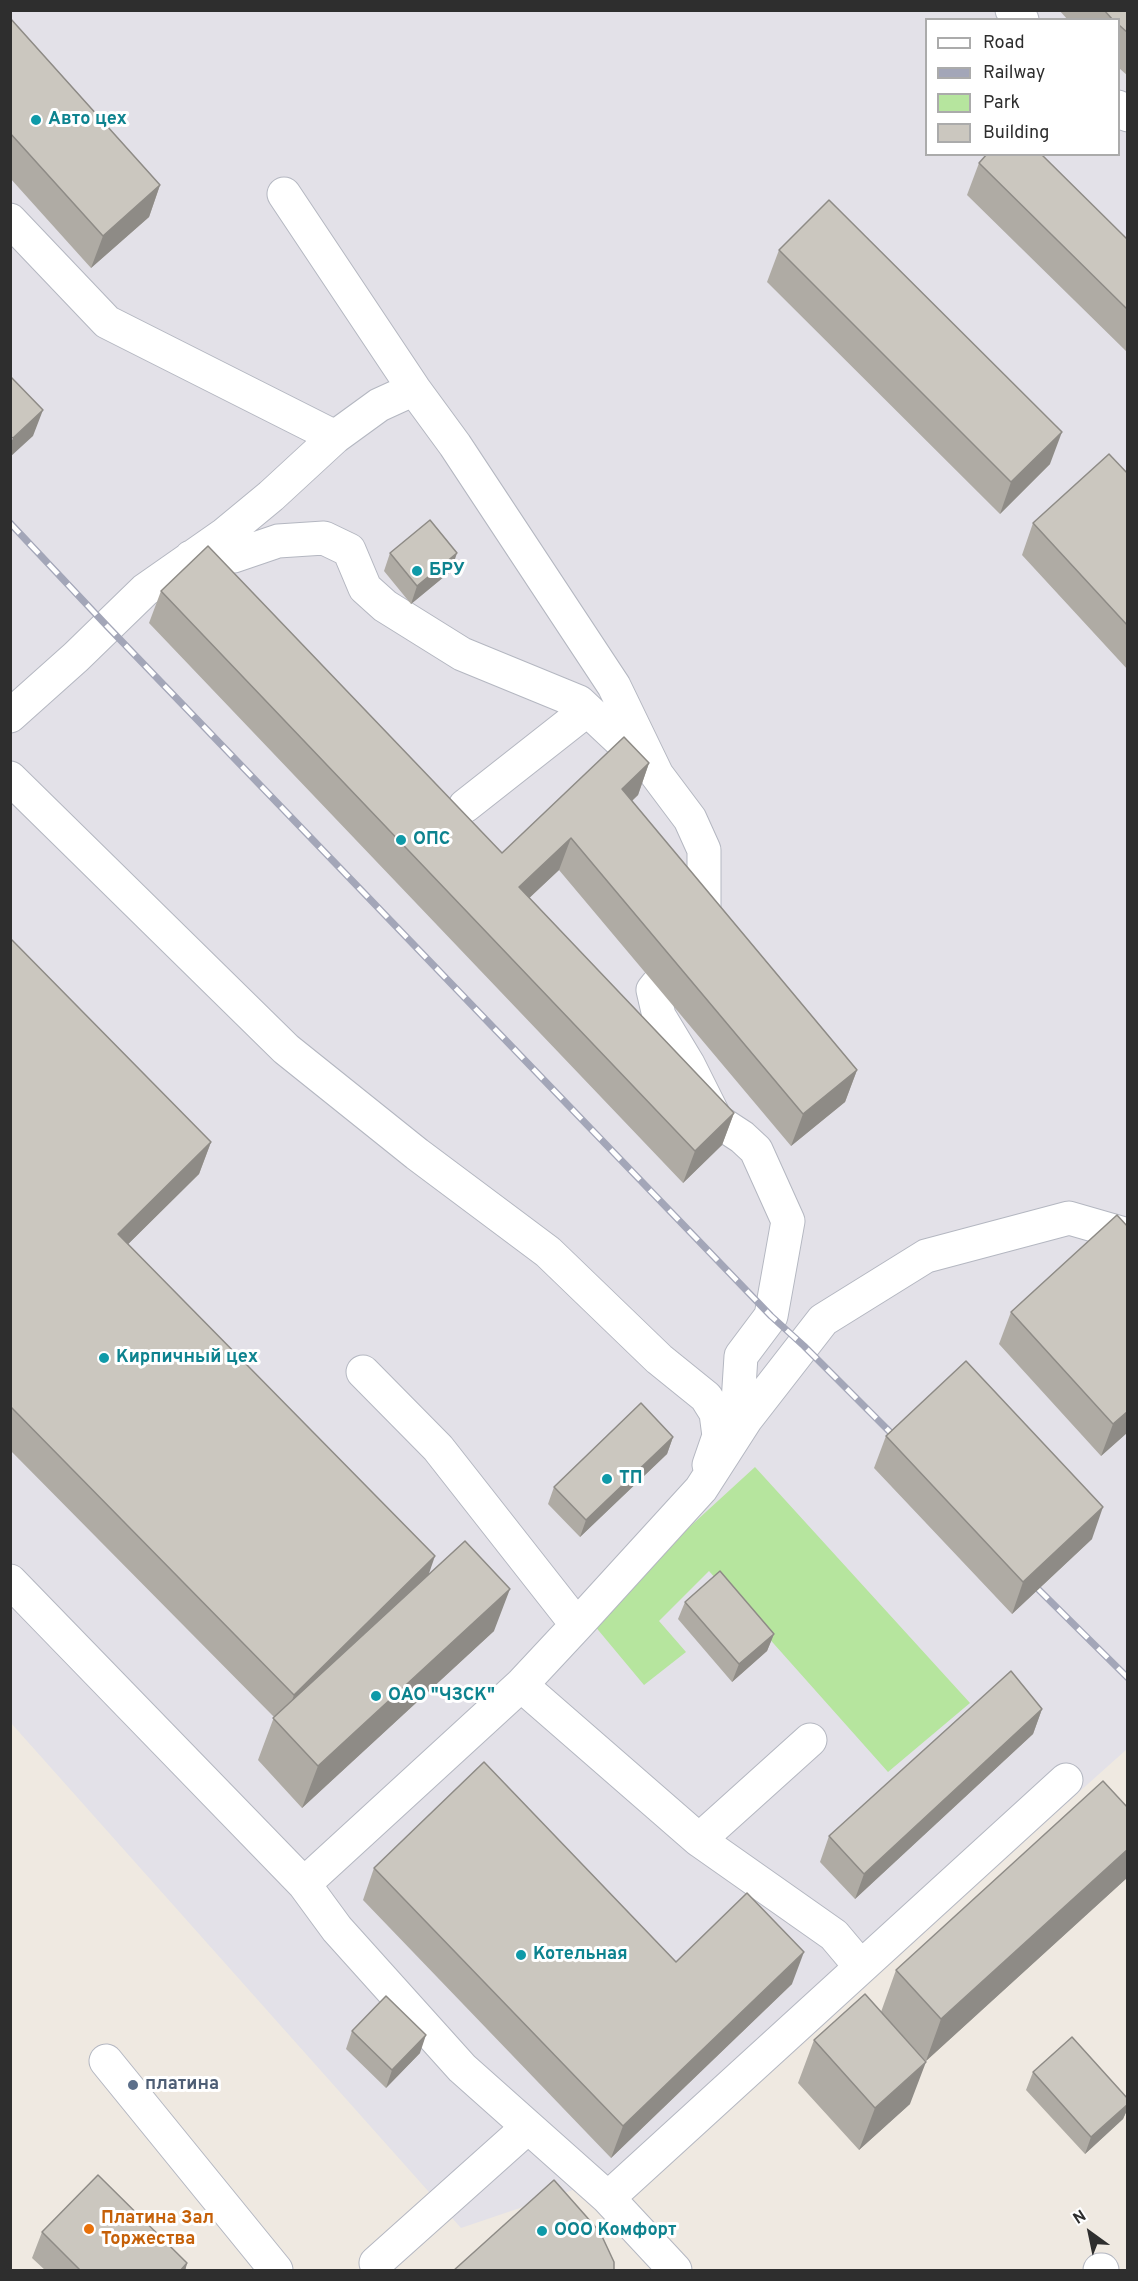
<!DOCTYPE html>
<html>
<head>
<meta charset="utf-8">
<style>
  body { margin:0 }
  #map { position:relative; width:1138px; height:2281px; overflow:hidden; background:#efe9e1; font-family:Overpass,sans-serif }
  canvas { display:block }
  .frame { position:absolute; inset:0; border:12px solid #2e2e2e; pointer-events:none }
  .legend { position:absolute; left:925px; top:18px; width:195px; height:138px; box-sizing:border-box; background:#fff; border:2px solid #ababab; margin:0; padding:8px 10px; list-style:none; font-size:18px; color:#2e2e2e }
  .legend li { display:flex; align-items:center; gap:12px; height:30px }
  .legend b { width:30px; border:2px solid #ababab }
  .north { position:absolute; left:1060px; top:2203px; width:60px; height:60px; -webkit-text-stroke:4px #fff; paint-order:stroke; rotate:327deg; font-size:16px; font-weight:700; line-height:24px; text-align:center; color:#2e2e2e }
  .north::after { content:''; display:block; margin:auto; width:21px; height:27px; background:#2e2e2e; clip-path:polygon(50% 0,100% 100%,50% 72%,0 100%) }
</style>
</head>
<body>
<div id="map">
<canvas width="1138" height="2281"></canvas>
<div class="frame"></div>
<ul class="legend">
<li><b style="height:8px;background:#fff"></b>Road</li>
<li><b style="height:8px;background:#a3a6b8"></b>Railway</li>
<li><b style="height:16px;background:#b6e59e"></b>Park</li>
<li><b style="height:16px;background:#cbc7bf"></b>Building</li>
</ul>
<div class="north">N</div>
</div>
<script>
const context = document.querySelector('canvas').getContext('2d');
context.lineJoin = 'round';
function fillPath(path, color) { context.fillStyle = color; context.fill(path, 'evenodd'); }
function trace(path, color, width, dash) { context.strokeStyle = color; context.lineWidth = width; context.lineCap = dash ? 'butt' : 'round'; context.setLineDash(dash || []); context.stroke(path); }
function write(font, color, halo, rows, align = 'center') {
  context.font = font + ' Overpass,sans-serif'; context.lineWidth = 6; context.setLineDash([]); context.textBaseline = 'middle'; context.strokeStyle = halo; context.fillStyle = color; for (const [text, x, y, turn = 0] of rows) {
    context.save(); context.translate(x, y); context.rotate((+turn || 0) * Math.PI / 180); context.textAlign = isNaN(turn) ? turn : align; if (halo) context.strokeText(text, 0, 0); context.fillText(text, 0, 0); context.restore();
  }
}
fillPath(new Path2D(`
  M 10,11 L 1127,11 L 1127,1749 L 673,2156 L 461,2228 L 11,1723 ZM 926,20 L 1118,20 L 1118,154 L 926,154 Z`), '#e3e1e8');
fillPath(new Path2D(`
  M 755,1467 L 970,1703 L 888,1772 L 709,1571 L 659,1621 L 686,1652 L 644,1685 L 589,1619 Z`), '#b6e59e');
const minor = new Path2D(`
  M 1012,10 L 1022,20
  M 1118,107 L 1128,115
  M 284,194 L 414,389 L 455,445 L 614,686 L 657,775 L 690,819 L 704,850 L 704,908 L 698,926
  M 10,220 L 107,322 L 335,437
  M 191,557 L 234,556 L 278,541 L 324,538 L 349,550 L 365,588 L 385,606 L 462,654 L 579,702 L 642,761
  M 10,716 L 76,657 L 145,590 L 225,534 L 271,496 L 335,437 L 379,405 L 414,389
  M 10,778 L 286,1049 L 417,1154 L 548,1252 L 659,1359 L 706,1397 L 716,1413 L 719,1436 L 709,1465
  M 465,806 L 587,710
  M 657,985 L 653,990 L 659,1016 L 688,1064 L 716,1120 L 742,1137 L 756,1150 L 788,1221 L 771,1316 L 741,1356 L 736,1434
  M 363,1372 L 438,1448 L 577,1625
  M 10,1581 L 304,1884 L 337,1929 L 462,2068 L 608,2198 L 675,2270
  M 521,1685 L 699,1840 L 810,1740
  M 699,1840 L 834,1935 L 861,1967
  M 304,1884 L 521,1685 L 577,1625 L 701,1489 L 746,1419 L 823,1320 L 926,1256 L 1069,1218 L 1128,1235
  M 106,2061 L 276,2270
  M 608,2198 L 1066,1780
  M 376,2263 L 528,2127
  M 1100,2270 L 1102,2270`);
trace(minor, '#b4b7c1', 35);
trace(minor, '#fff', 33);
const rail = new Path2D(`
  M 10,523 L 107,626 L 771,1316 L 804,1346 L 901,1443
  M 1038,1589 L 1128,1678`);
trace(rail, '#a3a6b8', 7);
trace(rail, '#fff', 4.5, [14]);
fillPath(new Path2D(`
  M 1059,10 L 1128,10 L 1128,76 L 1119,68 L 1119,20 L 1068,20 Z
  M 10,18 L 160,185 L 149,217 L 91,268 L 10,178 Z
  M 979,163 L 1128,240 L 1128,353 L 967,195 Z
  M 779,250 L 1050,464 L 1000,514 L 767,282 Z
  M 1128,474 L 1128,670 L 1022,555 L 1033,523 Z
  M 390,553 L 451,571 L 411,604 L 384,571 Z
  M 161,591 L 502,853 L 649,763 L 638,795 L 632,801 L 857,1070 L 845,1102 L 791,1146 L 559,870 L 529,898 L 734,1113 L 722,1145 L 683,1183 L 149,623 Z
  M 10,938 L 211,1142 L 199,1174 L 128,1244 L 429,1574 L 494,1631 L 302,1808 L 258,1760 L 274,1717 L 10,1450 Z
  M 1128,1227 L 1128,1432 L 1101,1456 L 999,1344 L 1011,1312 Z
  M 886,1436 L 1092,1539 L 1012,1614 L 874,1468 Z
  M 673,1437 L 667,1454 L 580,1537 L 548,1504 L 554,1487 Z
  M 685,1602 L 774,1634 L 767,1651 L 732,1682 L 678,1619 Z
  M 1042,1709 L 1033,1734 L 855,1899 L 820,1862 L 829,1836 Z
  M 1128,1808 L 1128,1877 L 926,2061 L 881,2012 L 896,1970 Z
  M 374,1868 L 676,1962 L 792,1984 L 611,2158 L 363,1900 Z
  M 352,2031 L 420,2053 L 386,2088 L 346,2049 Z
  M 814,2040 L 910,2104 L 859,2150 L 798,2083 Z
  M 1033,2072 L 1128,2099 L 1128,2108 L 1123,2119 L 1085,2154 L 1026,2090 Z
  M 42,2232 L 187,2263 L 185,2271 L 46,2271 L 32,2258 Z`), '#afaba4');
fillPath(new Path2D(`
  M 160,185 L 149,217 L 91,268 L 103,236 Z
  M 43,410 L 33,436 L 10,457 L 10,444 L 13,438 Z
  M 1062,432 L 1050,464 L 1000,514 L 1011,482 Z
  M 457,553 L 451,571 L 411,604 L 417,586 Z
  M 649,763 L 638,795 L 610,821 L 622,789 Z
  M 571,838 L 559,870 L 507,919 L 519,887 Z
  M 857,1070 L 845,1102 L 791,1146 L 803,1114 Z
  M 734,1113 L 722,1145 L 683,1183 L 695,1151 Z
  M 211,1142 L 199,1174 L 106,1266 L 118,1234 Z
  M 1128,1411 L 1128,1432 L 1101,1456 L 1113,1424 Z
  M 673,1437 L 667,1454 L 580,1537 L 586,1520 Z
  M 1103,1507 L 1092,1539 L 1012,1614 L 1023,1582 Z
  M 435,1556 L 424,1588 L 283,1727 L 294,1695 Z
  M 510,1589 L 494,1631 L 302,1808 L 318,1766 Z
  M 774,1634 L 767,1651 L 732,1682 L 739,1664 Z
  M 1042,1709 L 1033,1734 L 855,1899 L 864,1874 Z
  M 1128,1849 L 1128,1877 L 926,2061 L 941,2019 Z
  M 804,1952 L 792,1984 L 611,2158 L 623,2126 Z
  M 426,2035 L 420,2053 L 386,2088 L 392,2070 Z
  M 926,2062 L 910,2104 L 859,2150 L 875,2108 Z
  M 1128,2104 L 1128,2108 L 1123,2119 L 1085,2154 L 1091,2137 Z
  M 187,2263 L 185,2271 L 180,2271 Z`), '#8e8b86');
const building = new Path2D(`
  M 1104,10 L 1128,10 L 1128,33 L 1119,25 L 1119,20 L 1113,20 Z
  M 10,18 L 160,185 L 103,236 L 10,133 Z
  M 987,154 L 1041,154 L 1128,240 L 1128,310 L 979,163 Z
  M 829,200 L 1062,432 L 1011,482 L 779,250 Z
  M 10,376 L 43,410 L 13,438 L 10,436 Z
  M 1109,454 L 1128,474 L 1128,626 L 1033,523 Z
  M 430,520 L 457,553 L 417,586 L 390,553 Z
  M 208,546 L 502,853 L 624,737 L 649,763 L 622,789 L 857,1070 L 803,1114 L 571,838 L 519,887 L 734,1113 L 695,1151 L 161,591 Z
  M 10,938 L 211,1142 L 118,1234 L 435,1556 L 294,1695 L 10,1406 Z
  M 1117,1215 L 1128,1227 L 1128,1411 L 1113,1424 L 1011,1312 Z
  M 966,1361 L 1103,1507 L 1023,1582 L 886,1436 Z
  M 641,1403 L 673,1437 L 586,1520 L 554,1487 Z
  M 465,1541 L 510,1589 L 318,1766 L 273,1718 Z
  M 720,1571 L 774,1634 L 739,1664 L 685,1602 Z
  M 1011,1671 L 1042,1709 L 864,1874 L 829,1836 Z
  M 484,1762 L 676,1962 L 747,1893 L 804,1952 L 623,2126 L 374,1868 Z
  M 1103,1781 L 1128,1808 L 1128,1849 L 941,2019 L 896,1970 Z
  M 865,1994 L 926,2062 L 875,2108 L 814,2040 Z
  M 386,1996 L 426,2035 L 392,2070 L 352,2031 Z
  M 1072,2037 L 1128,2099 L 1128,2104 L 1091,2137 L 1033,2072 Z
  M 98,2175 L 187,2263 L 180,2271 L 81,2271 L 42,2232 Z
  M 554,2180 L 600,2232 L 614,2262 L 614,2271 L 453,2271 Z`);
fillPath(building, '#cbc7bf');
trace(building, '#8e8b86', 1.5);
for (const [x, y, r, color] of [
  [36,120,6,"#0f9aa8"],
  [417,571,6,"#0f9aa8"],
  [401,840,6,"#0f9aa8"],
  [104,1358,6,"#0f9aa8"],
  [607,1479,6,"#0f9aa8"],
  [376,1696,6,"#0f9aa8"],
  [521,1955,6,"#0f9aa8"],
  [133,2085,6,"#5c6f8a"],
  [89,2229,6,"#e8710a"],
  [542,2231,6,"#0f9aa8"]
]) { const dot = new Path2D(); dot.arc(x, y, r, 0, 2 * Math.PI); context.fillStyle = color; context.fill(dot); trace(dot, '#fff', 2); }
write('bold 18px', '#0d838f', '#fff', [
  ["Авто цех",48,120],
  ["БРУ",429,571],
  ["ОПС",413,840],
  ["Кирпичный цех",116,1358],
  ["ТП",619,1479],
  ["ОАО \"ЧЗСК\"",388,1696],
  ["Котельная",533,1955],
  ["ООО Комфорт",554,2231]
], 'left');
write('bold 18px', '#4e5e75', '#fff', [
  ["платина",145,2085]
], 'left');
write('bold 18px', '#c56008', '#fff', [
  ["Платина Зал",101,2219],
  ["Торжества",101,2240]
], 'left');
</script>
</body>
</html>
